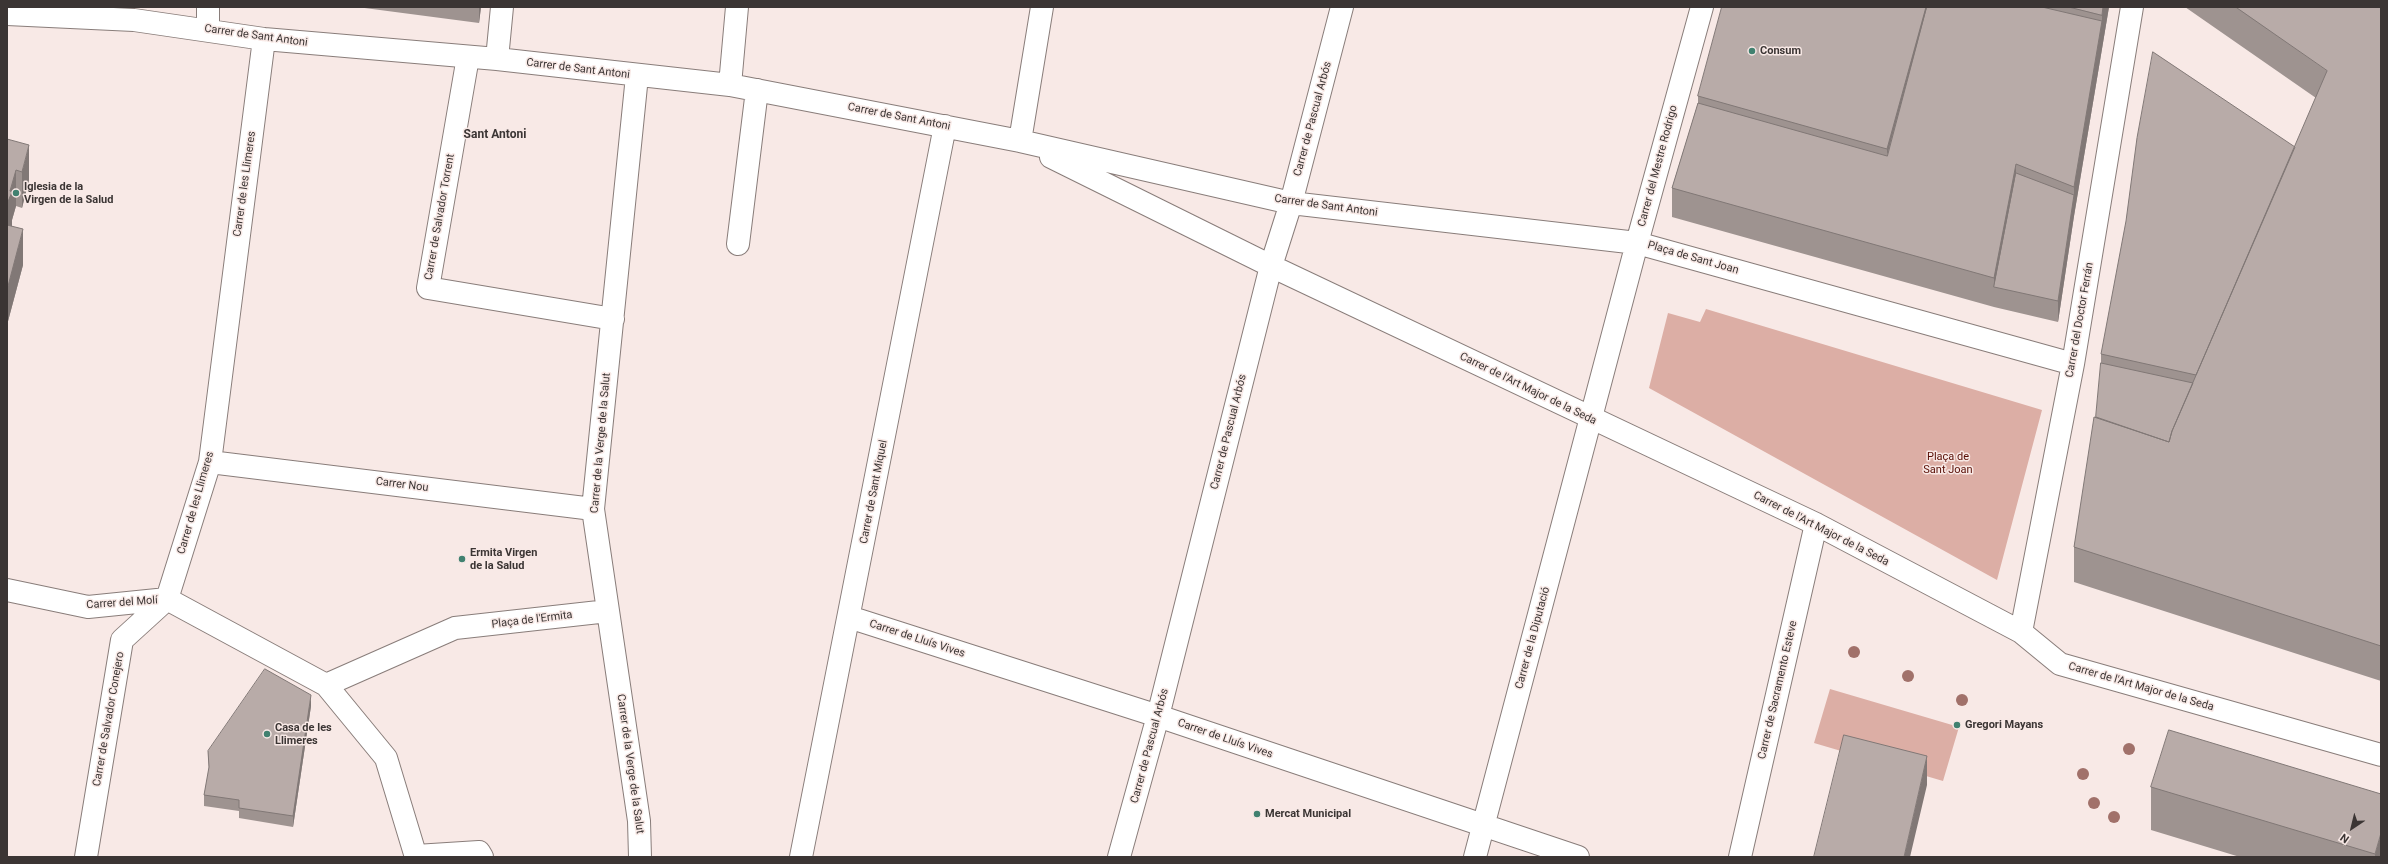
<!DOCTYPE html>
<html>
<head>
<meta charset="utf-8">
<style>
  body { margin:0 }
  #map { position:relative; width:2388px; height:864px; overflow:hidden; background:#f8e9e6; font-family:Roboto,sans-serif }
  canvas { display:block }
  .frame { position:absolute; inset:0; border:8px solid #3b3534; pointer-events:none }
  .north { position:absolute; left:2332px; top:808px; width:40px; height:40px; -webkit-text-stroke:3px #f8e9e6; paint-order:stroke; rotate:215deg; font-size:11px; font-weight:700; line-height:16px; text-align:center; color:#3b3534 }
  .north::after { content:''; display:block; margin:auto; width:14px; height:18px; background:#3b3534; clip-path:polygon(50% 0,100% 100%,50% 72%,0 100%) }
</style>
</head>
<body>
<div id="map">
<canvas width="2388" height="864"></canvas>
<div class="frame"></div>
<div class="north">N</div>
</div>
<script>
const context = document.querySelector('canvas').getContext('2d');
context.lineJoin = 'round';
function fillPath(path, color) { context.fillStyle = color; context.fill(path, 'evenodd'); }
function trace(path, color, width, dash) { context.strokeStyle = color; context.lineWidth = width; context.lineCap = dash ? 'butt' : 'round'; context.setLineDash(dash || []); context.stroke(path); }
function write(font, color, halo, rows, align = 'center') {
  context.font = font + ' Roboto,sans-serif'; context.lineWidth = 3; context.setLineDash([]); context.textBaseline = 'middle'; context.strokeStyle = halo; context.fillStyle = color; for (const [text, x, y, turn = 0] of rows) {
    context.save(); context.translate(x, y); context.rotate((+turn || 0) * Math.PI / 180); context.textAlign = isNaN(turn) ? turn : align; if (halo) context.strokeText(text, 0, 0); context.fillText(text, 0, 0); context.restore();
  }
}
fillPath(new Path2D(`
  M 1706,309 L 2042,410 L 1997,580 L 1649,388 L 1668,313 L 1700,322 Z
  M 1830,689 L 1959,727 L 1943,781 L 1814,743 Z`), '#dcaea5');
const minor = new Path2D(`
  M 208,7 L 208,29
  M 7,14 L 134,20 L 264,39 L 497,59 L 730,85 L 1020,141 L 1291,203 L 1637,243 L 2073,364
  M 468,57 L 428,288 L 613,319
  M 497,59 L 502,7
  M 637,76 L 593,509 L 639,821 L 640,857
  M 730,85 L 737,7
  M 1020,141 L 1042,7
  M 1051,157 L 1271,266 L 1816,524 L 2021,632 L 2060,664 L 2381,755
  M 738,244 L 757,90
  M 210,462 L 593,509
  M 7,590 L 88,607 L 167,599
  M 167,599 L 210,462 L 264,39
  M 167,599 L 326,685 L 386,758 L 416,857
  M 849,617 L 1158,716 L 1578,857
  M 2021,632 L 2073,364 L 2132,7
  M 326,685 L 455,628 L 608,611
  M 416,856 L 479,852 L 482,857
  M 86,857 L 122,640 L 167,599
  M 801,857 L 945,126
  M 1119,857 L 1158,716 L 1271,266 L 1291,203 L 1342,7
  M 1475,857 L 1637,243 L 1702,7
  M 1740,857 L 1816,524`);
trace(minor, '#897d7a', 24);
trace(minor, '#fff', 22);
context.fillStyle = '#a1716a';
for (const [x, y] of [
  [1854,652],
  [1908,676],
  [1962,700],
  [2129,749],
  [2083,774],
  [2094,803],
  [2114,817]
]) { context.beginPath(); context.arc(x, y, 6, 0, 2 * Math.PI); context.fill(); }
fillPath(new Path2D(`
  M 357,7 L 481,7 L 479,23 Z
  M 1722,7 L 2109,7 L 2074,216 L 2058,322 L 1994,307 L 1672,217 L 1672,188 L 1698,103 L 1698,96 Z
  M 2185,7 L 2381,7 L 2381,681 L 2074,582 L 2074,547 L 2096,417 L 2101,363 L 2101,354 L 2295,147 L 2316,98 Z
  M 7,139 L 29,180 L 22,208 L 16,206 L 12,220 L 12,226 L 23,265 L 7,325 Z
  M 311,706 L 293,827 L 239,818 L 239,811 L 204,806 L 204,795 L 209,771 L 208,751 Z
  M 2169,730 L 2381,857 L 2240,857 L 2151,830 L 2151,787 Z`), '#9e9390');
fillPath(new Path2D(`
  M 479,7 L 481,7 L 479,23 Z
  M 1926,7 L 1934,7 L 1887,184 L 1887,149 Z
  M 2103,7 L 2109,7 L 2074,216 L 2058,322 L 2058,301 L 2074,195 L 2074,187 L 2102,21 L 2102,15 Z
  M 29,145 L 29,180 L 22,208 L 22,172 Z
  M 2016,164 L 2016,193 L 1994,287 L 1994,278 Z
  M 16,170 L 16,206 L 12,220 L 12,227 L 7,250 L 7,204 Z
  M 23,229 L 23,265 L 7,325 L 7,290 Z
  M 311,695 L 311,706 L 293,827 L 293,816 Z
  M 1927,756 L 1927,785 L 1910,857 L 1904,857 Z
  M 2381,833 L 2381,857 L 2375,857 L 2375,854 Z`), '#817876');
const building = new Path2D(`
  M 1722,7 L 1926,7 L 1887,149 L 1698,96 Z
  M 1927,7 L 2042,7 L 2102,21 L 2074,187 L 2016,164 L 1994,278 L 1672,188 L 1698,103 L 1887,156 Z
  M 2069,7 L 2103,7 L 2102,15 Z
  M 2236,7 L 2381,7 L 2381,646 L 2074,547 L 2094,417 L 2169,442 L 2172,431 L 2327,71 Z
  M 2153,52 L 2295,147 L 2196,375 L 2101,354 L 2126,221 L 2137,138 Z
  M 7,139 L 29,145 L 22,172 L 16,170 L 10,191 L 12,192 L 7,204 Z
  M 2016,173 L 2074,195 L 2058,301 L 1994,287 Z
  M 7,225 L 23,229 L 7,290 Z
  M 2101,363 L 2193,383 L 2172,431 L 2169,442 L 2096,417 Z
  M 265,669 L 311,695 L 293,816 L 239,808 L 239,800 L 204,795 L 209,767 L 208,751 Z
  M 2169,730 L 2381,794 L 2381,833 L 2375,854 L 2151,787 Z
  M 1844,735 L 1927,756 L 1904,857 L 1814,857 Z`);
fillPath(building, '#b8aba8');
trace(building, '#817876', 1);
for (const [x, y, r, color] of [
  [1752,51,4,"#418170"],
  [16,193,4,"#418170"],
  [462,559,4,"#418170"],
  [1957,725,4,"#418170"],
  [267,734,4,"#418170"],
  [1257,814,4,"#418170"]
]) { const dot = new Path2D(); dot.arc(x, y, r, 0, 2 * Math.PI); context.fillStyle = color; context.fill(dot); trace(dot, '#f8e9e6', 1.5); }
write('11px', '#3b3534', '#f8e9e6', [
  ["Carrer de Sant Antoni",256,36,8],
  ["Carrer de Sant Antoni",578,69,7],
  ["Carrer de Sant Antoni",899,117,11],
  ["Carrer de Pascual Arbós",1313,119,-75],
  ["Carrer del Mestre Rodrigo",1658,166,-75],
  ["Carrer de les Llimeres",245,184,-82],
  ["Carrer de Sant Antoni",1326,206,8],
  ["Carrer de Salvador Torrent",440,217,-80],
  ["Plaça de Sant Joan",1693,258,16],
  ["Carrer del Doctor Ferrán",2080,320,-80],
  ["Carrer de l'Art Major de la Seda",1528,389,26],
  ["Carrer de Pascual Arbós",1229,432,-76],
  ["Carrer de la Verge de la Salut",601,443,-85],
  ["Carrer Nou",402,485,7],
  ["Carrer de Sant Miquel",874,492,-79],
  ["Carrer de les Llimeres",196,503,-74],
  ["Carrer de l'Art Major de la Seda",1821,529,27],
  ["Carrer del Molí",122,603,-4],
  ["Plaça de l'Ermita",532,620,-7],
  ["Carrer de la Diputació",1533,638,-75],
  ["Carrer de Lluís Vives",917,639,18],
  ["Carrer de l'Art Major de la Seda",2141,687,16],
  ["Carrer de Sacramento Esteve",1778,690,-77],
  ["Carrer de Salvador Conejero",109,719,-80],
  ["Carrer de Lluís Vives",1225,739,19],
  ["Carrer de Pascual Arbós",1150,746,-75],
  ["Carrer de la Verge de la Salut",630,764,82]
]);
write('bold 11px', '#3b3534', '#f8e9e6', [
  ["Consum",1760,51],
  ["Iglesia de la",24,187],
  ["Virgen de la Salud",24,200],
  ["Ermita Virgen",470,553],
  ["de la Salud",470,566],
  ["Gregori Mayans",1965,725],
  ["Casa de les",275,728],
  ["Llimeres",275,741],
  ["Mercat Municipal",1265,814]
], 'left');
write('11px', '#590e05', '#f8e9e6', [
  ["Plaça de",1948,457],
  ["Sant Joan",1948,470]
]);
write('bold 12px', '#3b3534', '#f8e9e6', [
  ["Sant Antoni",495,135]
]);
</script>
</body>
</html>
